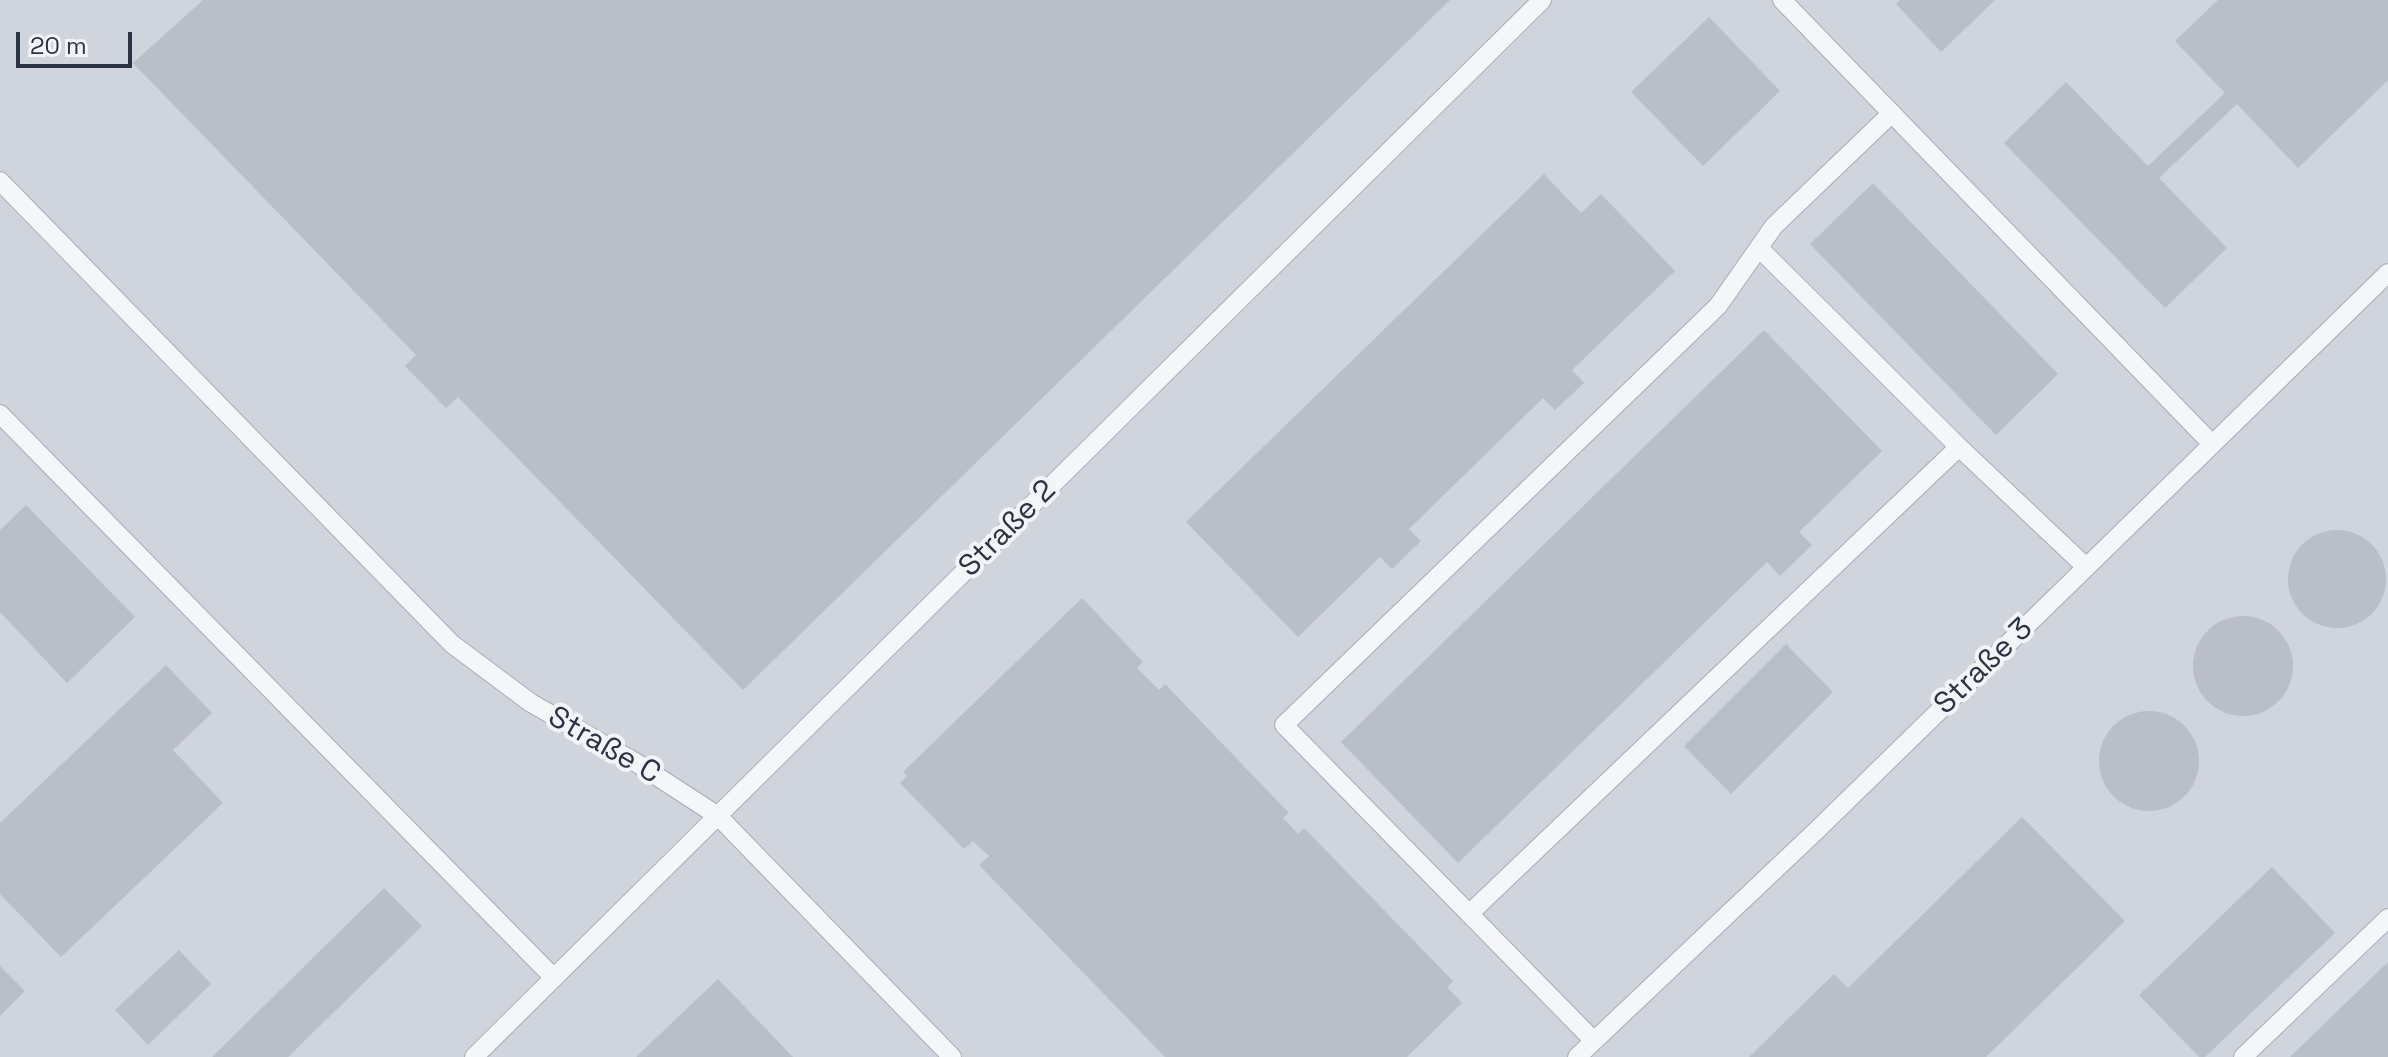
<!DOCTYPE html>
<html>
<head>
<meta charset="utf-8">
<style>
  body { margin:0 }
  #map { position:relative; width:2388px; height:1057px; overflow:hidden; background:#e2e5eb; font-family:"Space Grotesk",sans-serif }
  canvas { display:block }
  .scale { position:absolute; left:16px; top:32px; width:116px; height:36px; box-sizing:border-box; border:4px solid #293343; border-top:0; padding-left:10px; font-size:24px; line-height:28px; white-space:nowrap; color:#293343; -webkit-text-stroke:6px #f2f4f8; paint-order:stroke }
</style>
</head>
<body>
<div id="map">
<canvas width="2388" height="1057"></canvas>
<div class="scale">20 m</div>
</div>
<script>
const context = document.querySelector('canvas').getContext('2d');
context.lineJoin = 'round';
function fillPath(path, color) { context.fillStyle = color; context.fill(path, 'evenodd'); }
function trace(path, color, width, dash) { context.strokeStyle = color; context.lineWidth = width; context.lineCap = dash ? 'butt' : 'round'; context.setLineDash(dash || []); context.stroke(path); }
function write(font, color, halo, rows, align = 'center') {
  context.font = font + ' "Space Grotesk",sans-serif'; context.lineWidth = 8; context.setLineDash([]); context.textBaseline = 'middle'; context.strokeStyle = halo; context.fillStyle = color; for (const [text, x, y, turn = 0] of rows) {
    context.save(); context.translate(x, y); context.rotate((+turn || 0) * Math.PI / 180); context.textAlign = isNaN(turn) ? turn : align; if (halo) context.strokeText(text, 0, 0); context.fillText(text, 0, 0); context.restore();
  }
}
fillPath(new Path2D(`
  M 0,0 L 2388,0 L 2388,1057 L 0,1057 Z`), '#d0d4dd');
fillPath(new Path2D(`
  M 203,0 L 1450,0 L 743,690 L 458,397 L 446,408 L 405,366 L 416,355 L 133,63 Z
  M 1900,0 L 1995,0 L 1941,52 L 1896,4 Z
  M 2218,0 L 2388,0 L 2388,80 L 2298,168 L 2237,104 L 2159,178 L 2227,248 L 2165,308 L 2004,143 L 2066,82 L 2148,166 L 2225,93 L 2175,41 Z
  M 1709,17 L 1780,91 L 1703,166 L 1631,92 Z
  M 1544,174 L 1581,213 L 1601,194 L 1675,271 L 1572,370 L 1584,383 L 1555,410 L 1543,398 L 1409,529 L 1421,541 L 1392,569 L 1380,557 L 1298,637 L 1186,522 Z
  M 1873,183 L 2058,374 L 1996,435 L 1810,244 Z
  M 1764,330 L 1882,451 L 1799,532 L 1812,545 L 1780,576 L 1767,562 L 1458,863 L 1341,742 Z
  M 26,505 L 135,617 L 67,683 L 0,612 L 0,530 Z
  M2288 579a49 49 0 1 1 98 0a49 49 0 1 1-98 0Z
  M 1082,598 L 1143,662 L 1137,668 L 1159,690 L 1165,684 L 1289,813 L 1283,818 L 1298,834 L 1304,828 L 1453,981 L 1447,987 L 1462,1003 L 1407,1057 L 1165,1057 L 979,865 L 989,856 L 973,841 L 964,849 L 900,783 L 907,776 L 903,772 Z
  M2193 666a50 50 0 1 1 100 0a50 50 0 1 1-100 0Z
  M 1786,644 L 1833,692 L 1731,794 L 1684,746 Z
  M 166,665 L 212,713 L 173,750 L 223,803 L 61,957 L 0,894 L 0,823 Z
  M2099 761a50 50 0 1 1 100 0a50 50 0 1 1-100 0Z
  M 2022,817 L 2125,921 L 1986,1057 L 1749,1057 L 1834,974 L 1848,988 Z
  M 2272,867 L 2335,933 L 2205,1057 L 2199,1057 L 2139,995 Z
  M 384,888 L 422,926 L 288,1057 L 212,1057 Z
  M 179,950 L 211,984 L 148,1045 L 115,1010 Z
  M 2388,962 L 2388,1057 L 2290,1057 Z
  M 0,966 L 25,991 L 0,1016 Z
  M 718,979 L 793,1057 L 636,1057 Z`), '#b9bec8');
const lane = new Path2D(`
  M 1782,0 L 2212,444
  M 0,181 L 452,644 L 531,703 L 635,762 L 718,816 L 952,1057
  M 1759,248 L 1959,447 L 2086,567
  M 0,414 L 554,978
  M 1469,914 L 1959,447
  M 1594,1041 L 1284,725 L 1718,306 L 1774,226 L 1892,113
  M 474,1057 L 1542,0
  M 1577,1057 L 1817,830 L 2388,273
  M 2243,1057 L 2388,918`);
trace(lane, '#a7acb5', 20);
trace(lane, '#f5f6f9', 18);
write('30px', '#293343', '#f2f4f8', [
  ["Straße 2",1008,529,-45],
  ["Straße 3",1984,667,-44],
  ["Straße C",604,746,30]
]);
</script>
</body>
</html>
